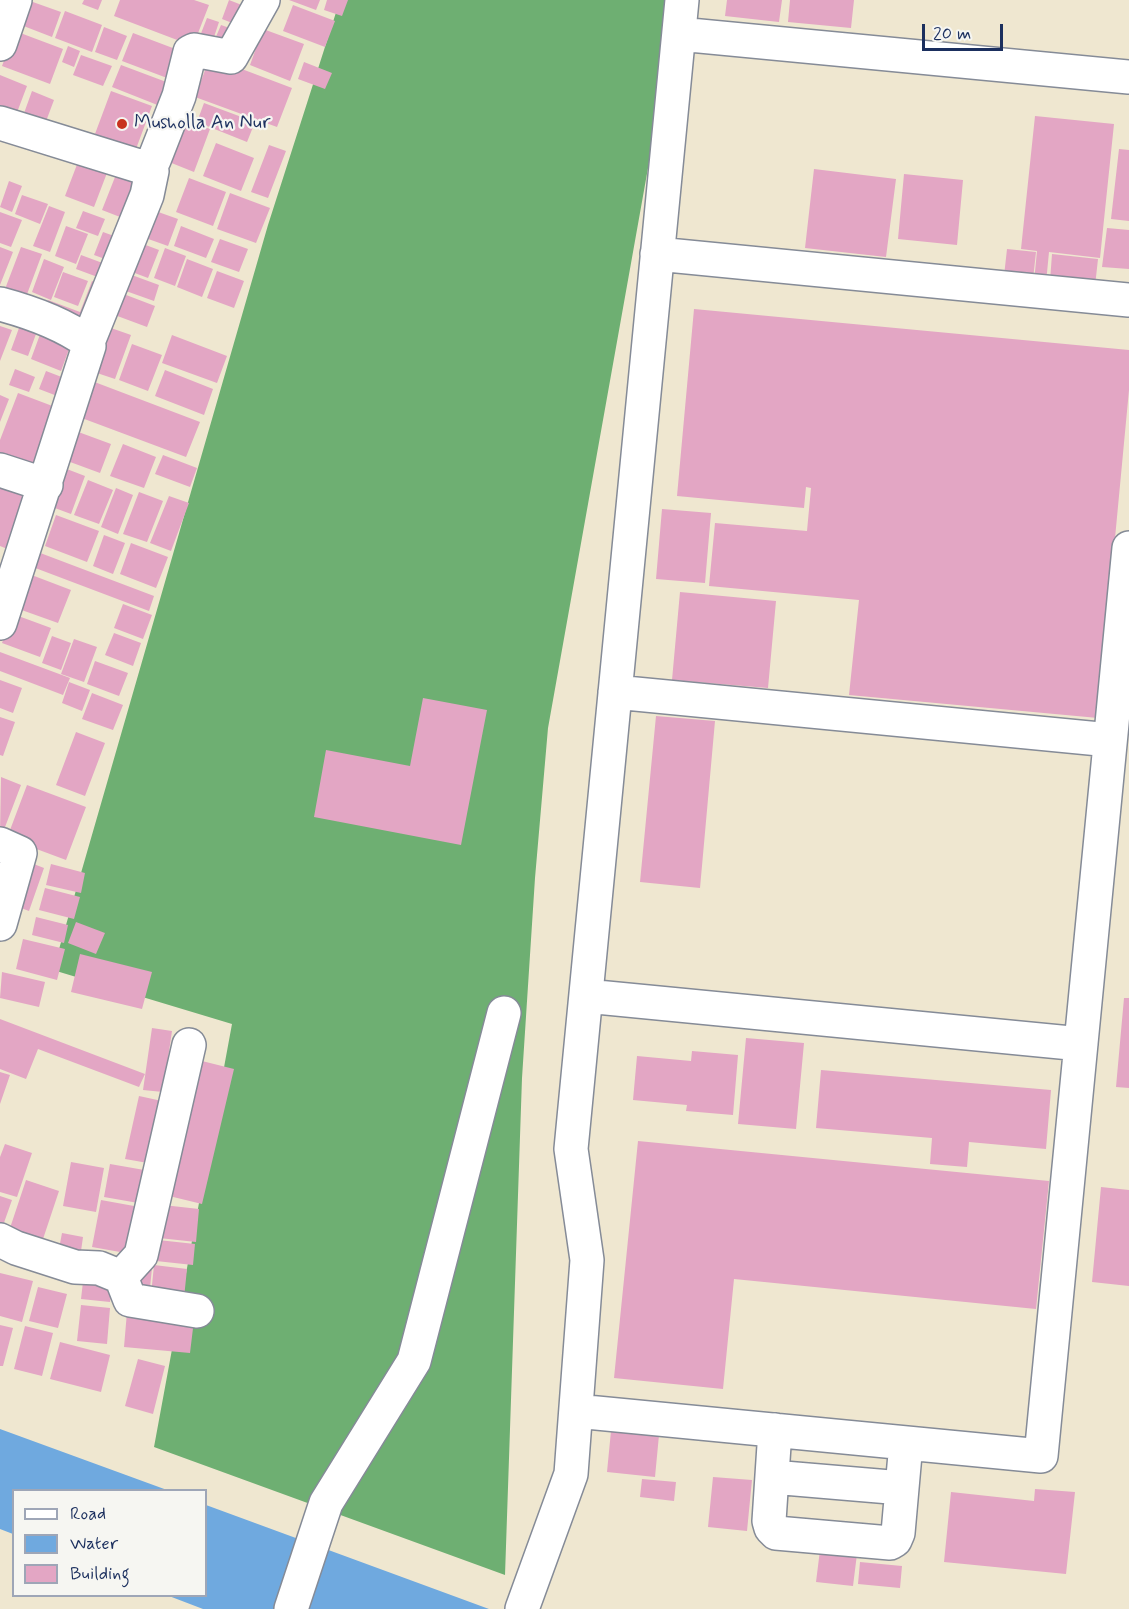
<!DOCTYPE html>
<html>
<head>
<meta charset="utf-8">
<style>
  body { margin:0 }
  #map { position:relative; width:1129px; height:1609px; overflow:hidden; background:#efe7d0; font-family:Mynerve,sans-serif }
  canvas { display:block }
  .legend { position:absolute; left:12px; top:1489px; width:195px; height:108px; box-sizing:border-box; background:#f6f6f2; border:2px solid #9ea6b7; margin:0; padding:8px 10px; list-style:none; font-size:18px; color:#1b2f5e }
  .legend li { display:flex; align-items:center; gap:12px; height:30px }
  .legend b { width:30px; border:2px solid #9ea6b7 }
  .scale { position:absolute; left:922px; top:24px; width:81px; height:27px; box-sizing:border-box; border:3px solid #1b2f5e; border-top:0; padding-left:8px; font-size:18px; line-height:21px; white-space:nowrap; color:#1b2f5e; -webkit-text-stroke:4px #f6f6f2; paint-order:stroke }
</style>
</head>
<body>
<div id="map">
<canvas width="1129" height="1609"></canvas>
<ul class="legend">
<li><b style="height:8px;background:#fff"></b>Road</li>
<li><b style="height:16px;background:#6fa9df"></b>Water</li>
<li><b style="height:16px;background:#e3a6c4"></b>Building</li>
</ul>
<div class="scale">20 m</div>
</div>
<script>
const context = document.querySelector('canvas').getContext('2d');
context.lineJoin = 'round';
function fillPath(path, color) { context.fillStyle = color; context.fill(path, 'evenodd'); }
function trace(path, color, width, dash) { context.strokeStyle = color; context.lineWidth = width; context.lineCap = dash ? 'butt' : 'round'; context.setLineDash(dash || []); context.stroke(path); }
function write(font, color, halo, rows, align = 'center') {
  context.font = font + ' Mynerve,sans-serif'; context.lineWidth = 4.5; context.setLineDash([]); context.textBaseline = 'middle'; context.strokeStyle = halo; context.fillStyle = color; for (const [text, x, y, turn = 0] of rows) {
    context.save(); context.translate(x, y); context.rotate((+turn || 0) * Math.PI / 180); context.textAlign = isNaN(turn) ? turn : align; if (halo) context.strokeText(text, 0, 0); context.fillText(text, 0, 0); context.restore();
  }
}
fillPath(new Path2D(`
  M 340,0 L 678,0 L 548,728 L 535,878 L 522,1078 L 505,1575 L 154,1447 L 232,1024 L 53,970 L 268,225 Z`), '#6eaf72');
fillPath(new Path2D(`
  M 0,1429 L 167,1490 L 14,1490 L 13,1534 L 0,1529 Z
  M 206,1505 L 489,1609 L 203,1609 L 169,1596 L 206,1596 Z`), '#6fa9df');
fillPath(new Path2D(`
  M 84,0 L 102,0 L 98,10 L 82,4 Z
  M 120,0 L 194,0 L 209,5 L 193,46 L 114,16 Z
  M 229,0 L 252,9 L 245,28 L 222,19 Z
  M 289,0 L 320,0 L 316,10 Z
  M 327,0 L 348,0 L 342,16 L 324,10 Z
  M 727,0 L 782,0 L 779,22 L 725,16 Z
  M 790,0 L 854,0 L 851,28 L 788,22 Z
  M 30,1 L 61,12 L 52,37 L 21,25 Z
  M 293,5 L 335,21 L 325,47 L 283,31 Z
  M 65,11 L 102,25 L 92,52 L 55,38 Z
  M 207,18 L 219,22 L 211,46 L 198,41 Z
  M 221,25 L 238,31 L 212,46 Z
  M 104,27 L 127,36 L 117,60 L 95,52 Z
  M 263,29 L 304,44 L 290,81 L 250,65 Z
  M 15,31 L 63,49 L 50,84 L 2,66 Z
  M 133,33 L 186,53 L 175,81 L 122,61 Z
  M 68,46 L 80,51 L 74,67 L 62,62 Z
  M 81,55 L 112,66 L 103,86 L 73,75 Z
  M 210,57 L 292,88 L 277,127 L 195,97 Z
  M 304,62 L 332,73 L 325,89 L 298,79 Z
  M 121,65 L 169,83 L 160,106 L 112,87 Z
  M 0,75 L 27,86 L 13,123 L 0,118 Z
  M 32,91 L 54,100 L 45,124 L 23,116 Z
  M 111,91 L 152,106 L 133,157 L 92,142 Z
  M 204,103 L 255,122 L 247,142 L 197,122 Z
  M 1035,116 L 1114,124 L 1100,258 L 1049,252 L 1046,283 L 1034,282 L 1037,251 L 1021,249 Z
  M 185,120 L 210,129 L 194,172 L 169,162 Z
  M 216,143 L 254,158 L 241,191 L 203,176 Z
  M 269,145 L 286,151 L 268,198 L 251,192 Z
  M 1119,149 L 1129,150 L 1129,221 L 1111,219 Z
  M 81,154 L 110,165 L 94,207 L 65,196 Z
  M 814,169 L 896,179 L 886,257 L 805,248 Z
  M 117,172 L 148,184 L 133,222 L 102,210 Z
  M 904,174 L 963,180 L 957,245 L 898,239 Z
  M 189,178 L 226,192 L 213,226 L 176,212 Z
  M 9,181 L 22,186 L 12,212 L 0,207 Z
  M 230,193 L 270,208 L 256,243 L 217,229 Z
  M 22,195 L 48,204 L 40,224 L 15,214 Z
  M 49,206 L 65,212 L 50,252 L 33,246 Z
  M 147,208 L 178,219 L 168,246 L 137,235 Z
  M 83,211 L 105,219 L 98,236 L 76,228 Z
  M 0,212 L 22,220 L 11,247 L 0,243 Z
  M 66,226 L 88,234 L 76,264 L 55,256 Z
  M 181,226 L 214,239 L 206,258 L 174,246 Z
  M 1107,228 L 1129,230 L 1129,269 L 1102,267 Z
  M 103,232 L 125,240 L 116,263 L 94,255 Z
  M 220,239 L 248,249 L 239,272 L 211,262 Z
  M 135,241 L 159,250 L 148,278 L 124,269 Z
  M 0,247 L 13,252 L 0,285 Z
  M 21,247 L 42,254 L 23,305 L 2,297 Z
  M 165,248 L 186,256 L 175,286 L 154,278 Z
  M 1007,249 L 1036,252 L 1033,279 L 1004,276 Z
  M 1052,254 L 1098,259 L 1095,286 L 1050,281 Z
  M 81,255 L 116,268 L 111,282 L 76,269 Z
  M 44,259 L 64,267 L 51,300 L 32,292 Z
  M 187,259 L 213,269 L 202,297 L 177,287 Z
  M 217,271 L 244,281 L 234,308 L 207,298 Z
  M 63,272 L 88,281 L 78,306 L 54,297 Z
  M 129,274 L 159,285 L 154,301 L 123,290 Z
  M 92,281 L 107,286 L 91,329 L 42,316 L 48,300 L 80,312 Z
  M 121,293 L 155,306 L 147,327 L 112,314 Z
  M 694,309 L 1129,350 L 1129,390 L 1098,718 L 849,695 L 859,600 L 709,586 L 715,523 L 807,531 L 811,488 L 806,487 L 804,508 L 677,496 Z
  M 23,317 L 40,323 L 28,356 L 11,350 Z
  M 0,326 L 12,330 L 0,361 Z
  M 111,328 L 131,335 L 115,379 L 94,372 Z
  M 42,329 L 72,341 L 61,371 L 31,359 Z
  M 172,335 L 227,356 L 217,383 L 162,363 Z
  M 132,344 L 162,355 L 148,391 L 119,380 Z
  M 15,369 L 35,377 L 29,392 L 9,385 Z
  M 165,370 L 213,389 L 204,415 L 155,396 Z
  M 46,371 L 72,381 L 65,399 L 39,389 Z
  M 84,378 L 200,422 L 186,457 L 71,414 Z
  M 18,393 L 63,410 L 40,470 L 0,455 L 0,440 Z
  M 0,395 L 9,399 L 0,422 Z
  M 73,430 L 111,444 L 100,473 L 62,459 Z
  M 123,444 L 156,457 L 144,488 L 110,476 Z
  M 163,455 L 197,468 L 190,487 L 155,474 Z
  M 59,466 L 85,476 L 71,514 L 44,504 Z
  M 0,473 L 35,484 L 10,550 L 0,546 Z
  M 88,480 L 113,490 L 99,524 L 74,515 Z
  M 116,488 L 133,495 L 118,534 L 101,527 Z
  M 139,492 L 163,501 L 147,542 L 123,534 Z
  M 169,496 L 189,503 L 171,551 L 150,543 Z
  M 662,509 L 711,513 L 705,583 L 656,579 Z
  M 56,515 L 99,531 L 87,562 L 45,546 Z
  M 104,535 L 125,543 L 113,574 L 93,566 Z
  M 131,543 L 168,557 L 156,588 L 120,574 Z
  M 35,551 L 154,596 L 149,611 L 30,566 Z
  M 29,574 L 71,590 L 58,623 L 16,608 Z
  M 680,592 L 776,601 L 768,688 L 672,680 Z
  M 123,604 L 152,615 L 143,639 L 114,628 Z
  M 13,614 L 51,628 L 40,657 L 2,643 Z
  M 114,633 L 141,643 L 133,666 L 105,655 Z
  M 52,636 L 71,643 L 61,670 L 42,663 Z
  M 74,639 L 97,647 L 84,682 L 61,674 Z
  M 0,652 L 70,678 L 63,695 L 0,671 Z
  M 95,661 L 128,673 L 119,696 L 87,684 Z
  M 0,680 L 22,688 L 13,713 L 0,708 Z
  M 69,682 L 90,690 L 82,711 L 62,703 Z
  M 92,693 L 123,705 L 113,730 L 82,719 Z
  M 423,698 L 487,710 L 461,845 L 314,817 L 326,750 L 410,766 Z
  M 656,716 L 715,721 L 700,888 L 640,882 Z
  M 0,717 L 15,722 L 3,756 L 0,755 Z
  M 76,732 L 105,743 L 85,796 L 56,785 Z
  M 1,777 L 21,785 L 2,835 L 0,834 Z
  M 27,785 L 86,807 L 66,860 L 7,838 Z
  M 26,861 L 44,868 L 29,911 L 10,904 Z
  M 51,864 L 85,873 L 81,893 L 46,885 Z
  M 45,888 L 80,897 L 74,919 L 39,910 Z
  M 36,917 L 68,925 L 64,943 L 32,935 Z
  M 76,922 L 105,933 L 96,954 L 68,943 Z
  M 23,939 L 65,949 L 57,980 L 16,969 Z
  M 80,954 L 152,972 L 142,1009 L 71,992 Z
  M 2,972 L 45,982 L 39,1007 L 0,998 Z
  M 1124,998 L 1129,998 L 1129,1088 L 1116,1087 Z
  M 0,1019 L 145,1074 L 139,1087 L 38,1049 L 26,1079 L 0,1069 Z
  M 152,1028 L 172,1031 L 163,1092 L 143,1090 Z
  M 746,1038 L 804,1043 L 796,1129 L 738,1124 Z
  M 692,1051 L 738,1055 L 733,1115 L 686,1111 L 687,1105 L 633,1100 L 637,1056 L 691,1061 Z
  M 198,1060 L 234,1069 L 202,1204 L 165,1195 Z
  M 821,1070 L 1051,1090 L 1046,1149 L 969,1142 L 967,1167 L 930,1164 L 932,1138 L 816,1128 Z
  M 0,1072 L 10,1075 L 0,1104 Z
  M 139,1096 L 162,1101 L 148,1163 L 125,1159 Z
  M 638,1141 L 1049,1181 L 1036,1309 L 734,1279 L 723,1389 L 614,1378 Z
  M 5,1144 L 32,1153 L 17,1197 L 0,1192 L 0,1157 Z
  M 71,1162 L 104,1168 L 96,1212 L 63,1206 Z
  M 110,1164 L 150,1171 L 144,1204 L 104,1197 Z
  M 26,1180 L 59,1191 L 42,1242 L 9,1231 Z
  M 1101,1187 L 1129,1190 L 1129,1286 L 1092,1282 Z
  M 0,1196 L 12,1200 L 0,1234 Z
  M 101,1200 L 145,1208 L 137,1255 L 92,1247 Z
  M 163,1205 L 199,1209 L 196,1242 L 159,1238 Z
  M 62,1233 L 83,1237 L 80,1258 L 58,1254 Z
  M 158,1240 L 195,1244 L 193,1265 L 156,1261 Z
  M 154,1265 L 187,1269 L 184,1298 L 151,1295 Z
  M 134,1266 L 152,1268 L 149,1298 L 131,1296 Z
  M 0,1273 L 33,1281 L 22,1322 L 0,1316 Z
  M 84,1273 L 113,1276 L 110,1302 L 81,1299 Z
  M 38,1287 L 67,1294 L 58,1328 L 29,1321 Z
  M 81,1305 L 110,1308 L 107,1344 L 77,1341 Z
  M 127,1312 L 194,1320 L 190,1353 L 124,1347 Z
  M 0,1325 L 13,1328 L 3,1366 L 0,1366 Z
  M 25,1326 L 53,1333 L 42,1376 L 14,1369 Z
  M 60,1342 L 110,1355 L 101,1392 L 50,1379 Z
  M 138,1359 L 165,1366 L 153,1414 L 125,1406 Z
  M 611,1431 L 659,1435 L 655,1477 L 607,1472 Z
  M 713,1477 L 752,1480 L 747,1531 L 708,1527 Z
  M 642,1479 L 676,1482 L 674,1501 L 640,1497 Z
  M 1035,1489 L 1075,1492 L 1066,1574 L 944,1562 L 951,1492 L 1034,1501 Z
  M 820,1550 L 857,1554 L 853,1586 L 816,1582 Z
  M 860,1562 L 902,1566 L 900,1588 L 858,1584 Z`), '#e3a6c4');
const minor = new Path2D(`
  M 679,34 L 1129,77
  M 0,44 L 15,0
  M 0,123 L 142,167 L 150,165
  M 657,254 L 1129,300
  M 0,304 C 30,312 63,324 88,342 L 89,346 L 0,623
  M 88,342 L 147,195 L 152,171 L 150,165 L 154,160 L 179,96 L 190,52 L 194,50 L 231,57 L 263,0
  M 0,470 L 46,485
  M 615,692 L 1110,740
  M 0,844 L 20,853 L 0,924
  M 586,996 L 1081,1044
  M 0,1240 L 16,1248 L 75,1267 L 99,1268 L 121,1277 L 130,1300 L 197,1311
  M 121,1277 L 141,1255 L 189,1045
  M 576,1411 L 1041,1456 L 1129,548
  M 775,1430 L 769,1521 L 771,1528 L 776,1533 L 890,1543 L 895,1540 L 898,1533 L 906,1443
  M 772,1477 L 902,1488
  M 291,1609 L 326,1503 L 414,1361 L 504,1013
  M 522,1609 L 571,1474 L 587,1260 L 571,1149 L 682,0`);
trace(minor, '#858b97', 36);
trace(minor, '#fff', 33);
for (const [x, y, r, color] of [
  [122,124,6,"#c8321e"]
]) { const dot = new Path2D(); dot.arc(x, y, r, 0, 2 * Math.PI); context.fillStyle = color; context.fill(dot); trace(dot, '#f6f6f2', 2); }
write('20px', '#1b2f5e', '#f6f6f2', [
  ["Musholla An Nur",134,124]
], 'left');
</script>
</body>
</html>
